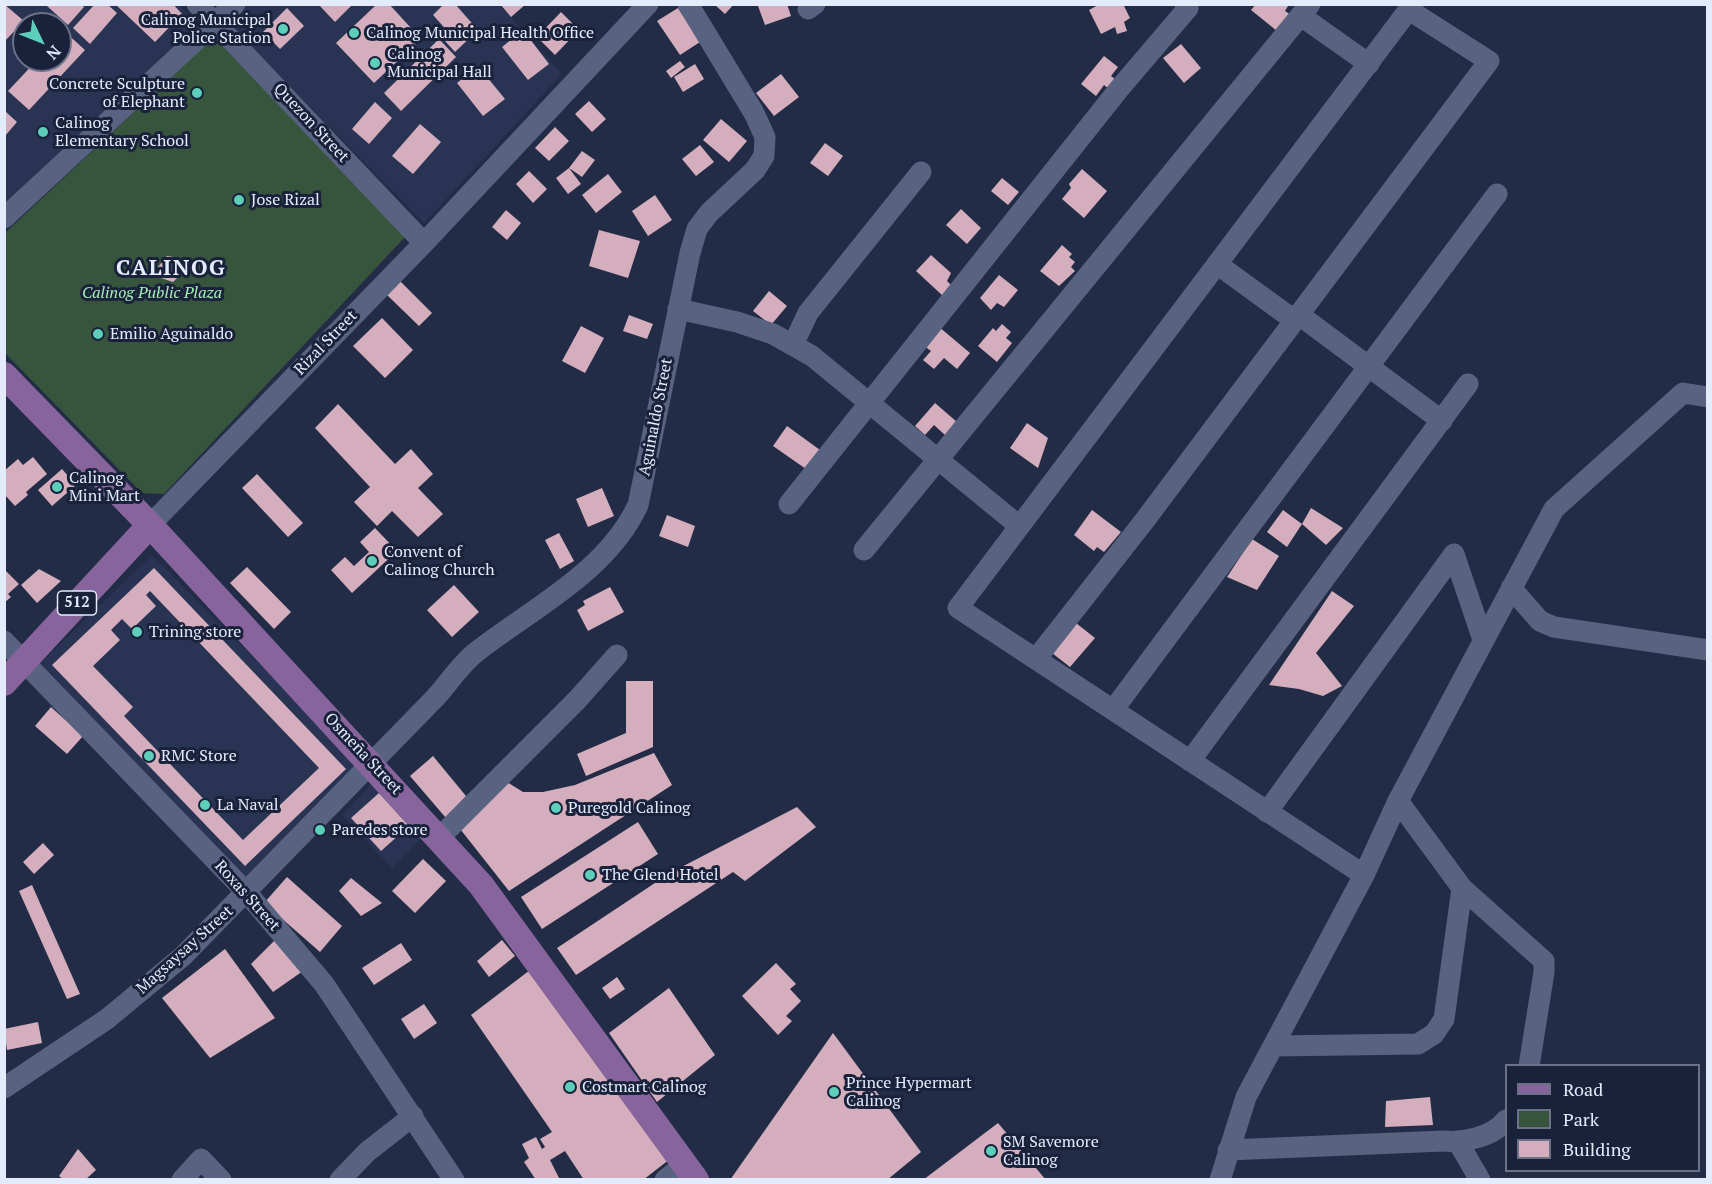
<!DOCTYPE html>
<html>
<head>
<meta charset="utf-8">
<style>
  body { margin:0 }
  #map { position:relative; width:1712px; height:1184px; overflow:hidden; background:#232c46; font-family:"PT Serif",serif }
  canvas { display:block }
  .frame { position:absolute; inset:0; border:6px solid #e4ebfc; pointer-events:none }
  .legend { position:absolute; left:1505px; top:1064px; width:195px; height:108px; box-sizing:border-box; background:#1a223b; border:2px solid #6b7288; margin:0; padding:8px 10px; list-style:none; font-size:18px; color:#e4ebfc }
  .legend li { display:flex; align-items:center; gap:12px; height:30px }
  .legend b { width:30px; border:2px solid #6b7288 }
  .north { position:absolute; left:12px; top:12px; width:60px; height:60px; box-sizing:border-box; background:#1a223b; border:2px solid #6b7288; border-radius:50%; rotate:133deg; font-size:16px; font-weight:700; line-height:24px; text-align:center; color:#e4ebfc }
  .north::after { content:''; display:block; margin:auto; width:21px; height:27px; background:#5dceb9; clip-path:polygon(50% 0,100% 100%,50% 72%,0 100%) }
</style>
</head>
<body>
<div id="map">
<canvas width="1712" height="1184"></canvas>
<div class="frame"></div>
<ul class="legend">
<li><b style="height:8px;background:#87649c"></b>Road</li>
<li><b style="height:16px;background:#37553d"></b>Park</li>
<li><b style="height:16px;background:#d5aebd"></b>Building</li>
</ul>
<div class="north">N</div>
</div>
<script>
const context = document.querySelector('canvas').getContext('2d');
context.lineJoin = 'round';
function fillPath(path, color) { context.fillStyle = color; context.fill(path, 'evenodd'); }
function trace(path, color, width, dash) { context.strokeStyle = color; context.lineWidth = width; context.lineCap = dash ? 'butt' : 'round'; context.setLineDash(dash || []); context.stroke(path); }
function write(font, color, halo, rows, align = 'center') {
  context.font = font + ' "PT Serif",serif'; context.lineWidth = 6; context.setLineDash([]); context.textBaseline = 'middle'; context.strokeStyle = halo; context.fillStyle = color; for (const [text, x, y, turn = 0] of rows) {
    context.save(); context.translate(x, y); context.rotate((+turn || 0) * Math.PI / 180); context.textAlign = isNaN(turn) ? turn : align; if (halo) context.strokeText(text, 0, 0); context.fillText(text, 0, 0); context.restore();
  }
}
fillPath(new Path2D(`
  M 5,5 L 178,5 L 198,23 L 5,204 ZM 24,24 L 60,24 L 60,60 L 24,60 Z
  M 244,5 L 500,5 L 562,74 L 424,223 L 227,22 Z
  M 152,555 L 359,765 L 246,881 L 41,663 Z
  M 372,783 L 423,837 L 392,868 L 342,815 Z`), '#293454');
fillPath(new Path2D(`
  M 214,37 L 405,237 L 164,494 L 142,493 L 5,353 L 5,233 Z`), '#37553d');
fillPath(new Path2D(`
  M 4,4 L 24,21 L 4,42 Z
  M 49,4 L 81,4 L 84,7 L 68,25 L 47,6 Z
  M 95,4 L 107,4 L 117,13 L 90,44 L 73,28 Z
  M 115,4 L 173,4 L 182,14 L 155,42 Z
  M 318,4 L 353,4 L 335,22 Z
  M 377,4 L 389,4 L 421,39 L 374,83 L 336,43 Z
  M 444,4 L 455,4 L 478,30 L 455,52 L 445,41 L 451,35 L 433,15 Z
  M 500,4 L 526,4 L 511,17 Z
  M 714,4 L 734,4 L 725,14 Z
  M 763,4 L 787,4 L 791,16 L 765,25 L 758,6 Z
  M 1100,4 L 1123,4 L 1130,18 L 1124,22 L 1127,31 L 1117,34 L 1115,27 L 1101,34 L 1089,10 Z
  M 1256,4 L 1286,4 L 1288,6 L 1285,11 L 1291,15 L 1277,31 L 1251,10 Z
  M 287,8 L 304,26 L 280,49 L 263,32 Z
  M 678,8 L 700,42 L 680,55 L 657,21 Z
  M 561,12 L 579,30 L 555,55 L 537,37 Z
  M 523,30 L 549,64 L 528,80 L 502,47 Z
  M 64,31 L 85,50 L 29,110 L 8,91 L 37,60 L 60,60 L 60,35 Z
  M 439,39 L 456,57 L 401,111 L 384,93 Z
  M 1181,44 L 1201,68 L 1184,83 L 1163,58 Z
  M 1104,56 L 1118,67 L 1111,76 L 1116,80 L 1109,89 L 1104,85 L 1096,96 L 1081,84 Z
  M 680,61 L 685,67 L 671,78 L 666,71 Z
  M 695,64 L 704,79 L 683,92 L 674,77 Z
  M 478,66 L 505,99 L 483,116 L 457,83 Z
  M 781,74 L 799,97 L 774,116 L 756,93 Z
  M 589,101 L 606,119 L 592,132 L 575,114 Z
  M 375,102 L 392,118 L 369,144 L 352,129 Z
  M 5,111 L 17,122 L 5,136 Z
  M 721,119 L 747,141 L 729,162 L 703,140 Z
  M 420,124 L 441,142 L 413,174 L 392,156 Z
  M 555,127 L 569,141 L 549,161 L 535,148 Z
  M 825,143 L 843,156 L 828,176 L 810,163 Z
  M 700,145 L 714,162 L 696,176 L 682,159 Z
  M 582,151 L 595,160 L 582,177 L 569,168 Z
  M 569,168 L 581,184 L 568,194 L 556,178 Z
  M 1082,169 L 1107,191 L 1084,218 L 1062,199 L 1071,188 L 1069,184 Z
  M 529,171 L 547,189 L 533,203 L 516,184 Z
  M 608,174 L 622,192 L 596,213 L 582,195 Z
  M 1002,178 L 1019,192 L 1008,205 L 991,191 Z
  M 655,195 L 672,220 L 648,236 L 632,211 Z
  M 961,209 L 981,228 L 967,244 L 946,225 Z
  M 506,210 L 521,223 L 507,240 L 492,227 Z
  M 599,230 L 640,241 L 628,278 L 589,266 Z
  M 1062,245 L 1072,254 L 1069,257 L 1075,262 L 1071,267 L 1075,271 L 1059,286 L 1040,271 Z
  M 931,255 L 951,273 L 947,281 L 952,286 L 943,296 L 916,271 Z
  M 167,256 L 180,258 L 184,271 L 173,282 L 161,278 L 158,267 Z
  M 999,275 L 1018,290 L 1004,307 L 997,303 L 991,310 L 980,298 Z
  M 398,279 L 432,313 L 419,326 L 385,293 Z
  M 769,291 L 787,306 L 771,325 L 753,311 Z
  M 629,315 L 653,324 L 647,339 L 623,331 Z
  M 382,318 L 413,350 L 385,378 L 353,346 Z
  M 1002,324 L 1011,332 L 1006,338 L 1012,343 L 997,362 L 978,346 L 993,328 L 996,331 Z
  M 581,326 L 604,338 L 585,373 L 562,361 Z
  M 938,326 L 970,353 L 957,369 L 944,358 L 934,369 L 923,360 L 931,351 L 923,345 Z
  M 935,403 L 957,422 L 945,435 L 934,425 L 925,435 L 915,426 Z
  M 338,404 L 395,464 L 411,449 L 433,474 L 418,488 L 443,514 L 418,537 L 392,511 L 377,526 L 354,502 L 370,487 L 315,428 Z
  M 1027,423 L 1048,438 L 1038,468 L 1010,448 Z
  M 787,426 L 820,450 L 806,469 L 773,446 Z
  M 33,457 L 47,474 L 26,492 L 28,495 L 15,506 L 4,494 L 4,471 L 18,459 L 23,465 Z
  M 62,469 L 76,485 L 52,506 L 38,490 Z
  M 257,474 L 303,523 L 288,537 L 242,488 Z
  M 602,488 L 614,516 L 588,527 L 576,499 Z
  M 1311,508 L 1343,528 L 1326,545 L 1302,524 Z
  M 1092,510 L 1121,532 L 1104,552 L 1097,547 L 1094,551 L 1074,535 Z
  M 1283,510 L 1302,524 L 1287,547 L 1267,532 Z
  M 667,515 L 695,526 L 688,547 L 659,536 Z
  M 375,528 L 397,551 L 352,593 L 331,570 L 345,557 L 354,566 L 369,552 L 360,542 Z
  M 559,533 L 574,561 L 560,569 L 545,540 Z
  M 1252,539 L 1279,556 L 1257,590 L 1227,577 Z
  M 247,567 L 291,612 L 274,629 L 230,583 Z
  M 154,568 L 346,769 L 245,866 L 52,665 ZM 150,591 L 319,768 L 243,840 L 124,716 L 133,707 L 93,666 L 120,640 L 111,630 L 122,619 L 132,629 L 156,606 L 146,595 Z
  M 4,569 L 19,584 L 8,594 L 11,597 L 4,603 Z
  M 39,569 L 61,581 L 37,603 L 21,585 Z
  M 454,585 L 479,612 L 452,637 L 427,610 Z
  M 610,587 L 624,612 L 588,631 L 577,610 L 585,605 L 583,601 Z
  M 1332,591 L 1354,606 L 1316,653 L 1342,686 L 1323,696 L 1299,689 L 1269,685 Z
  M 1076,623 L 1095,638 L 1070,667 L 1052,653 Z
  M 626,681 L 653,681 L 653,747 L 586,776 L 577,754 L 626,733 Z
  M 51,707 L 83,736 L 67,754 L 35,726 Z
  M 654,753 L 672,785 L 509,891 L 457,825 L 507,782 L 523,792 L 543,792 L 575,785 Z
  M 433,756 L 466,796 L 446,818 L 410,776 Z
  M 379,793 L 409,826 L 381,851 L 351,818 Z
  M 797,807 L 816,827 L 745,881 L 733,872 L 576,975 L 557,948 L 670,873 Z
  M 638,822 L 658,854 L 542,929 L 521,897 Z
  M 43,843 L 54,855 L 34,874 L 23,862 Z
  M 423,859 L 446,881 L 415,913 L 392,891 Z
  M 287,877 L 342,926 L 320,952 L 264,903 Z
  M 351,878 L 382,903 L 361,916 L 339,891 Z
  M 32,885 L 80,994 L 67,999 L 19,891 Z
  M 275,940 L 303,971 L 273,992 L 251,964 Z
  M 502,940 L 515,956 L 489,977 L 477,961 Z
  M 401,943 L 412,960 L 374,985 L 362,968 Z
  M 225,949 L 275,1018 L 210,1058 L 162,998 Z
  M 776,963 L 796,984 L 790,989 L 801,1001 L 786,1016 L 792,1021 L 778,1035 L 742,996 Z
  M 534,967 L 670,1159 L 643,1180 L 584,1180 L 565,1151 L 550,1160 L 560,1180 L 536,1180 L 524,1162 L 529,1158 L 522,1144 L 536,1137 L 542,1149 L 545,1147 L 540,1139 L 552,1132 L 471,1015 Z
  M 617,977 L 625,989 L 610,999 L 602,988 Z
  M 669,988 L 715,1055 L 657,1102 L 609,1033 Z
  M 424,1004 L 437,1023 L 414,1039 L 401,1019 Z
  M 38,1022 L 42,1043 L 7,1050 L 4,1029 Z
  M 833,1033 L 921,1152 L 887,1180 L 730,1180 Z
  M 1430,1097 L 1433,1125 L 1385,1127 L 1386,1101 Z
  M 998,1123 L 1046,1180 L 923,1180 Z
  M 78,1149 L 96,1170 L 85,1180 L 64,1180 L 59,1176 Z`), '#d5aebd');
trace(new Path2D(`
  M 197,4 L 424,243
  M 808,9 L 815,4
  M 1301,16 L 1369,64
  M 4,218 L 235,4
  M 1217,264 L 1294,320
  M 678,309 L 737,322 L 773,334 L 812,356 L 1018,525
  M 1298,314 L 1442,421
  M 793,345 L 808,313 L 921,172
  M 789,504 L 1119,89 L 1188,8 L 1185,4
  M 150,525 L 424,243 L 648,4
  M 864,550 L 1310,4
  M 1454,554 L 1483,640
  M 1511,588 L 1540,621 L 1554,627 L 1708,650
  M 4,641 L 247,893 L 324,984 L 454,1180
  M 1036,659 L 1145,520 L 1489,61 L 1409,10
  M 1113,710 L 1497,194
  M 1190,761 L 1468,384
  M 1398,801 L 1462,888 L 1544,961 L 1544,972 L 1529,1066
  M 1267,812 L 1454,554
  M 439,838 L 577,700 L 617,655
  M 1364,875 L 958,608 L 1413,4
  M 1274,1046 L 1418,1044 L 1434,1034 L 1444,1019 L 1462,888
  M 4,1088 L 107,1019 L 183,956 L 435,698 C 448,684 460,665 475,653 C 531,609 607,572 638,505 L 690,253 L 697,229 L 709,213 L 755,170 L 764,156 L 765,137 L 754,113 L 688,4
  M 1458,1142 L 1480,1180
  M 1228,1150 L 1443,1141 C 1463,1143 1493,1137 1506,1120
  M 182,1180 L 201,1159 L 221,1180
  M 340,1180 L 367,1152 L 413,1116
  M 665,1180 L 685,1164
  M 1220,1180 L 1246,1097 L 1364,875 L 1398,801 L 1554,509 L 1683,393 L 1708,397`), '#586381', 21);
trace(new Path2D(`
  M 4,375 L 150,525 L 481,885 L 696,1180
  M 4,683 L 150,525`), '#87649c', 26);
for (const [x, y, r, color] of [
  [283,29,6,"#5dceb9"],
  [354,33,6,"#5dceb9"],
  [375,63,6,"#5dceb9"],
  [197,93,6,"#5dceb9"],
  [43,132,6,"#5dceb9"],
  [239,200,6,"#5dceb9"],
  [98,334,6,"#5dceb9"],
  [57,487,6,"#5dceb9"],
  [372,561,6,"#5dceb9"],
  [137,632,6,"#5dceb9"],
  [149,756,6,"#5dceb9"],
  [205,805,6,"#5dceb9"],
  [556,808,6,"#5dceb9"],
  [320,830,6,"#5dceb9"],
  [590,875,6,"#5dceb9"],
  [570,1087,6,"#5dceb9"],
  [834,1092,6,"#5dceb9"],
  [991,1151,6,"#5dceb9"]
]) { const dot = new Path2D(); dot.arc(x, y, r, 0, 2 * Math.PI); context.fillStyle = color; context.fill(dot); trace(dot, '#1a223b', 2); }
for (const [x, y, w] of [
  [77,603,39]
]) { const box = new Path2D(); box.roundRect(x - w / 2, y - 12, w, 24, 4.5); context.fillStyle = '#1a223b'; context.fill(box); trace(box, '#e4ebfc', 1.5); }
write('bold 15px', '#e4ebfc', null, [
  ["512",77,603]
]);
write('16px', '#e4ebfc', '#1a223b', [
  ["Calinog Municipal",271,20,"right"],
  ["Police Station",271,38,"right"],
  ["Calinog Municipal Health Office",366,33],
  ["Calinog",387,54],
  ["Municipal Hall",387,72],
  ["Concrete Sculpture",185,84,"right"],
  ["of Elephant",185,102,"right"],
  ["Calinog",55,123],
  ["Elementary School",55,141],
  ["Jose Rizal",251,200],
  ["Emilio Aguinaldo",110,334],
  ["Calinog",69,478],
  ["Mini Mart",69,496],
  ["Convent of",384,552],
  ["Calinog Church",384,570],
  ["Trining store",149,632],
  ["RMC Store",161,756],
  ["La Naval",217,805],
  ["Puregold Calinog",568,808],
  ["Paredes store",332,830],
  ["The Glend Hotel",602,875],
  ["Prince Hypermart",846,1083],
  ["Calinog",846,1101],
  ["Costmart Calinog",582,1087],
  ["SM Savemore",1003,1142],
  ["Calinog",1003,1160]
], 'left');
write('16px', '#e4ebfc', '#1a223b', [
  ["Quezon Street",311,123,47],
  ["Rizal Street",326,343,-46],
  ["Aguinaldo Street",656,417,-79],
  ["Osmeña Street",363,754,47],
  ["Roxas Street",247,896,48],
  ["Magsaysay Street",185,950,-42]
]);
write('italic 16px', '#a4edb1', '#1a223b', [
  ["Calinog Public Plaza",152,293]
]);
context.letterSpacing = '1.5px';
write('bold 22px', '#e4ebfc', '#1a223b', [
  ["CALINOG",171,269]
]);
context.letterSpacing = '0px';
</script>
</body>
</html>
